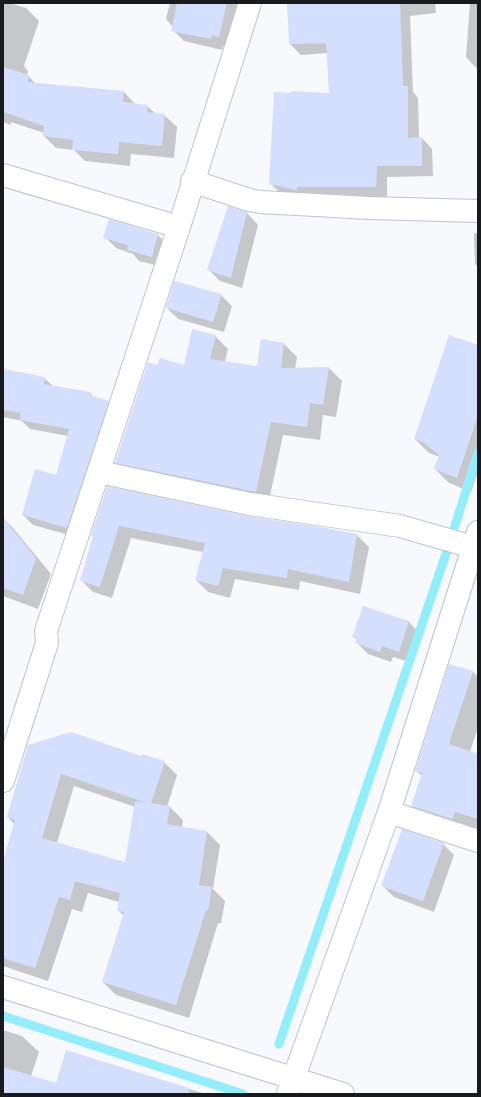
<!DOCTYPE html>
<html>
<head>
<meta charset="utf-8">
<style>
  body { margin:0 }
  #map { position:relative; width:481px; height:1097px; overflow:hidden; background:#f7f9fd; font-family:Manrope,sans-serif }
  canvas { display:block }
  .frame { position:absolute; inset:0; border:4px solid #191a1e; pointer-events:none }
</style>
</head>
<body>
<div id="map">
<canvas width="481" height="1097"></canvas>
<div class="frame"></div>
</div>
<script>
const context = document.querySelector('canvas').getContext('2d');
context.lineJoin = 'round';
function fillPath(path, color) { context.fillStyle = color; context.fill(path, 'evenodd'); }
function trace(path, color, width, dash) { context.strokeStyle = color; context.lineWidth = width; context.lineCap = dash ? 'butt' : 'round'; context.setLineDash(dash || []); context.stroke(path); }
fillPath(new Path2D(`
  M 3,3 L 9,3 L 26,8 L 39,21 L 24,66 L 28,71 L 27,75 L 36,84 L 124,92 L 136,105 L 147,106 L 156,114 L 164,115 L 177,127 L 174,158 L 131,154 L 130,166 L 85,161 L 74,150 L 56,148 L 44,136 L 44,133 L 11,122 L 11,125 L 3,122 Z
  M 170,3 L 247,3 L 230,47 L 223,46 L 222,50 L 184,41 L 173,30 L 173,27 L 166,19 Z
  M 288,3 L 435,3 L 436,13 L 410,16 L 413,92 L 418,98 L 419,138 L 422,138 L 432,149 L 433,176 L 387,177 L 387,198 L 281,194 L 270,183 L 330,94 L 328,53 L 301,55 L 290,44 Z
  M 470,3 L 478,3 L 478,68 L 476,68 L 466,57 Z
  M 229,207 L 247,213 L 258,225 L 242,288 L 220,281 L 209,270 Z
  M 110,221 L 158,235 L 169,246 L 163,267 L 139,261 L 133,254 L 116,248 L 105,237 Z
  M 474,233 L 478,233 L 478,267 L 475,264 Z
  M 221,295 L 232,306 L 224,332 L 178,319 L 167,308 Z
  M 215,336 L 228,349 L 225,362 L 258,367 L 284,344 L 297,357 L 295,369 L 329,368 L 342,381 L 336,417 L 323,415 L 320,440 L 283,435 L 268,505 L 129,475 L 116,462 L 158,366 L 184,366 Z
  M 478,346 L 478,471 L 471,492 L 449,483 L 435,469 L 440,457 L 429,453 L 415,439 Z
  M 3,370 L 44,378 L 53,386 L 90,393 L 95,398 L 108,402 L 118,411 L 76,537 L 33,525 L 23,515 L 56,476 L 68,436 L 30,429 L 22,421 L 3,417 Z
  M 107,488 L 247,517 L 315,527 L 357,535 L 369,547 L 360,594 L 300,581 L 299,590 L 235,579 L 230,598 L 208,592 L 196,580 L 203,552 L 131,538 L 112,598 L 93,592 L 81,580 L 93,537 L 92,535 Z
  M 3,518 L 13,528 L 51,574 L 38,609 L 3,596 Z
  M 409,622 L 420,634 L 410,662 L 393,657 L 391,662 L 368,654 L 357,643 L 357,640 L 354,637 Z
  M 450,665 L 473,672 L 478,677 L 478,727 L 470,752 L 478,755 L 478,830 L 429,823 L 412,806 L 422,776 L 416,771 Z
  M 29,745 L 142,757 L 164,762 L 177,775 L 167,807 L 170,807 L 183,820 L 182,828 L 207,832 L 220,845 L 213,889 L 225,901 L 221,923 L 218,923 L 189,1018 L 116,995 L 103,982 L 124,916 L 118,910 L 119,902 L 88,893 L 82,912 L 72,909 L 48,981 L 3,966 L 3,865 L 14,824 L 8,817 ZM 74,786 L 135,807 L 126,863 L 57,843 Z
  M 443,844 L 454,855 L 434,912 L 394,897 L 383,886 Z
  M 3,1030 L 22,1036 L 39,1052 L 31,1076 L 57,1084 L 66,1051 L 206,1094 L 3,1094 Z`), '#0003');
trace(new Path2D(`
  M 3,1016 L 243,1094
  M 279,1044 L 446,554 L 478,453`), '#93edfb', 9);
fillPath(new Path2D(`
  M 177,3 L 227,3 L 219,37 L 212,35 L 211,39 L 171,31 Z
  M 287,3 L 400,3 L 403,86 L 408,86 L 408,138 L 422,137 L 422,166 L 377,166 L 376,187 L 297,187 L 297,190 L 269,184 L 274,92 L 291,93 L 291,91 L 329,93 L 326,43 L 289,44 Z
  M 3,67 L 29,75 L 28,82 L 124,91 L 123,102 L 148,105 L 147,112 L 165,114 L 162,146 L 119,142 L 118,154 L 72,150 L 73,140 L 43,136 L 44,126 L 3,112 Z
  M 228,206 L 247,212 L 231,278 L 207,270 Z
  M 109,219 L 158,234 L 152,257 L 127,250 L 128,245 L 103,238 Z
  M 174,281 L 222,294 L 213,322 L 166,308 Z
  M 192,329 L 216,335 L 210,359 L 257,366 L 261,339 L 284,343 L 281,368 L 329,367 L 323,405 L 310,403 L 307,427 L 271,422 L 256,492 L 115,463 L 148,362 L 157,365 L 160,358 L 184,365 Z
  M 449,335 L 478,345 L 478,415 L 457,478 L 434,469 L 439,455 L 423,442 L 414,439 Z
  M 3,369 L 45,377 L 44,384 L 90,392 L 90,395 L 109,401 L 67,528 L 22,515 L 35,469 L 56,475 L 69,429 L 20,420 L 21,413 L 3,410 Z
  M 107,486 L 247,516 L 315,526 L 357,534 L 349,582 L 288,569 L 287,578 L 223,568 L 218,586 L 195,580 L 205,543 L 119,526 L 100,587 L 80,581 L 93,536 L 91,535 Z
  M 3,518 L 36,558 L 23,595 L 3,588 Z
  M 363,606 L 409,621 L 399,652 L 382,646 L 380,652 L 355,643 L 357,638 L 352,637 Z
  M 449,664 L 473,671 L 449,744 L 478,754 L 478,819 L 455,812 L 452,819 L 411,806 L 422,773 L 415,771 Z
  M 71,732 L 141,756 L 142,754 L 165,761 L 151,803 L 170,806 L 167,824 L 207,831 L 199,885 L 212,887 L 208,911 L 206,910 L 176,1005 L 102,982 L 124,912 L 117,911 L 120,893 L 75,881 L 70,900 L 59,897 L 35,968 L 3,958 L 3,861 L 15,820 L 7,817 L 28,745 ZM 61,774 L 147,803 L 135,801 L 125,862 L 42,838 Z
  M 402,829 L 444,843 L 423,901 L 381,886 Z
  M 66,1050 L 189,1088 L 189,1094 L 3,1094 L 3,1067 L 56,1083 Z`), '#d4dffe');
const street = new Path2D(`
  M 3,175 L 179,227
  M 192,181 L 249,200 L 261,202 L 369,208 L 478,211
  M 99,472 L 250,504 L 400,526 L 473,547
  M 3,781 L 47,643 L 46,631 L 179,227 L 250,3
  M 389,812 L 478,841
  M 3,987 L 343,1094
  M 288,1094 L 389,812 L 478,532`);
trace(street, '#bfc3cd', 24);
trace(street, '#fff', 22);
</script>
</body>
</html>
